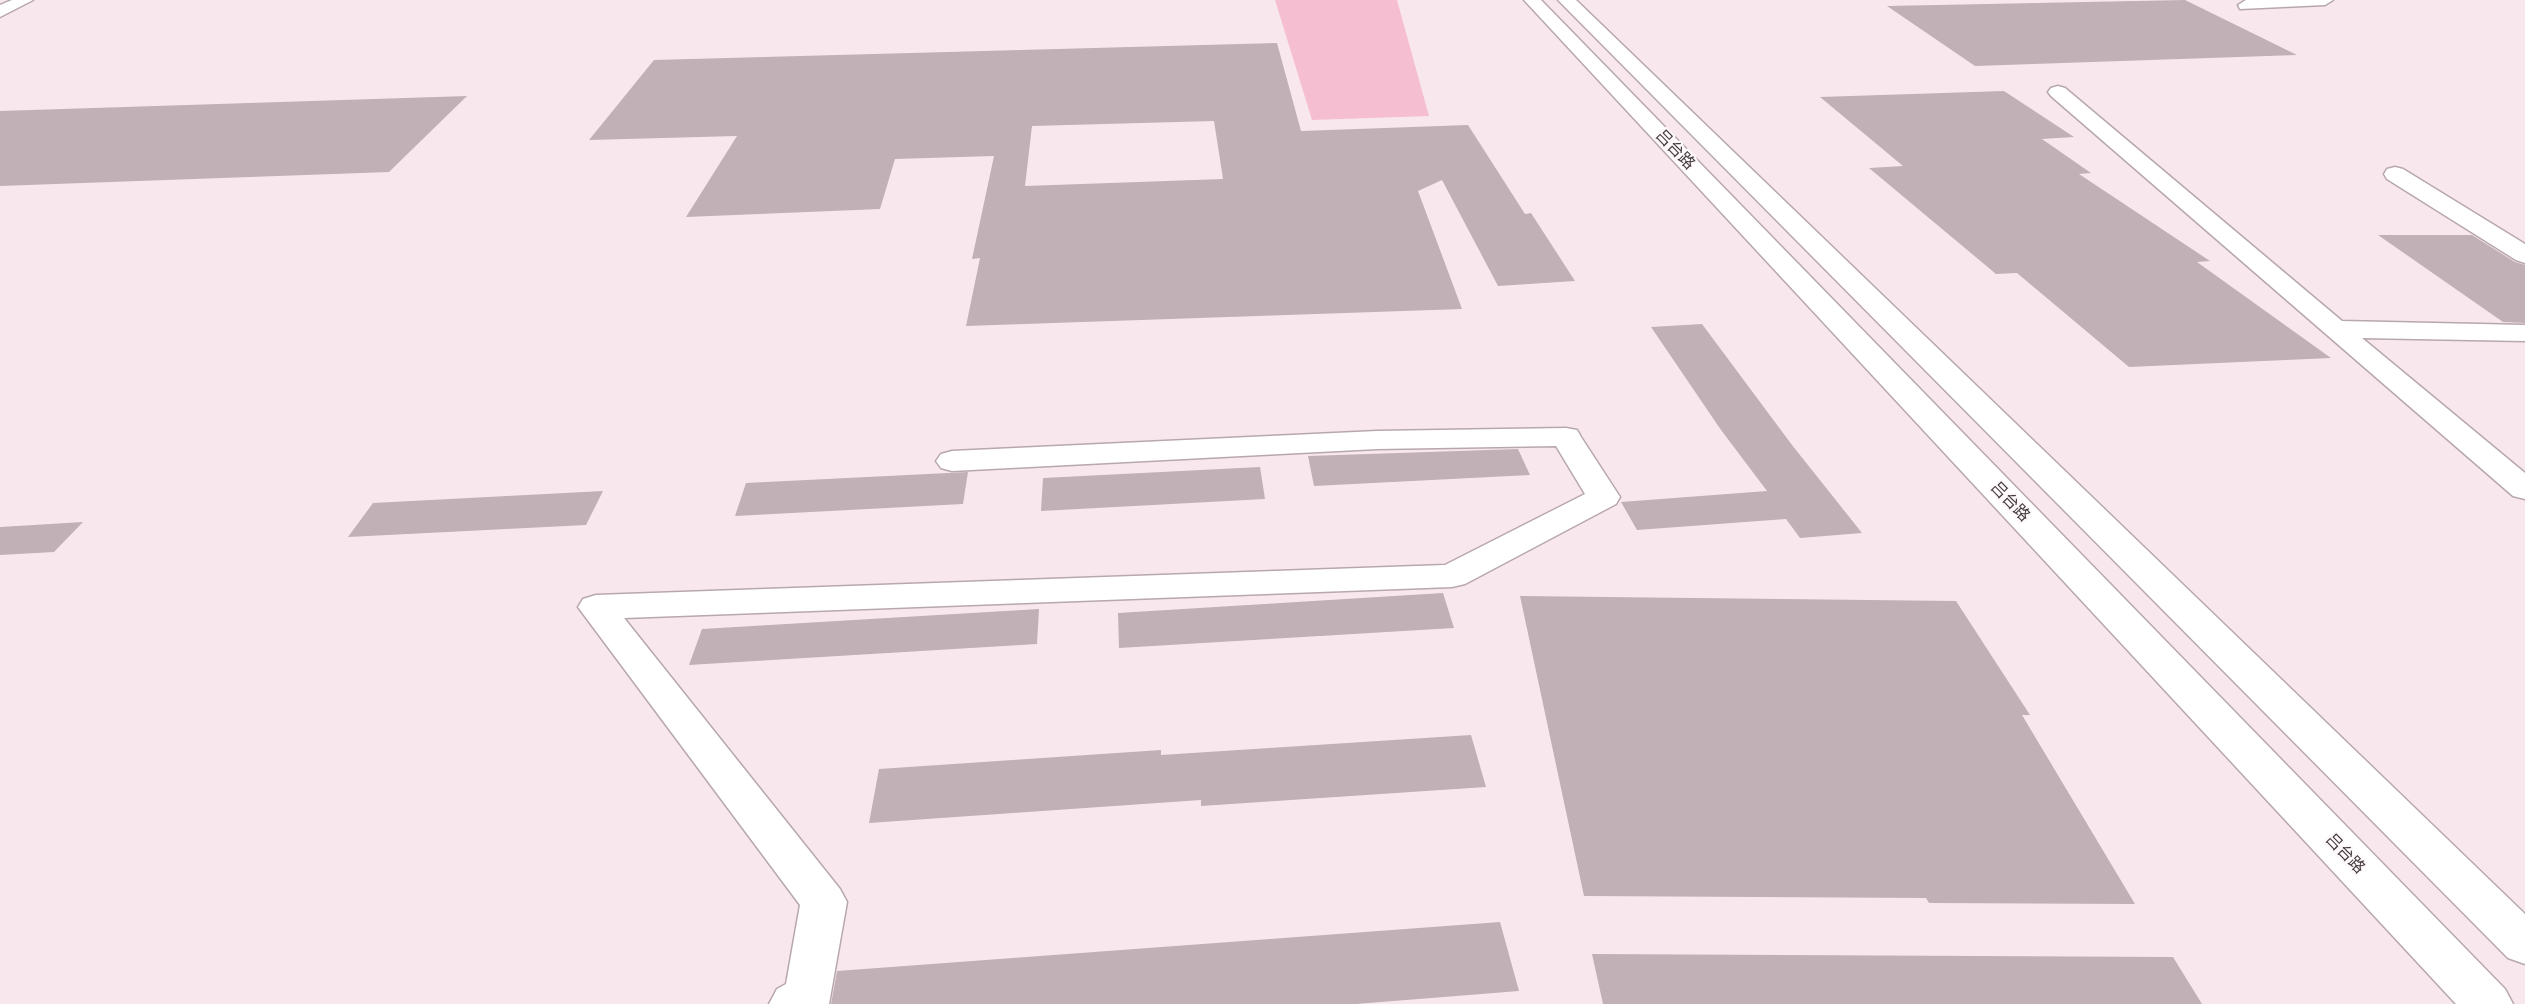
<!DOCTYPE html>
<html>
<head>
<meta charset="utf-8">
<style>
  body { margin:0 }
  canvas { display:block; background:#f8e8ed }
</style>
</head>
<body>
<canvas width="2525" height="1004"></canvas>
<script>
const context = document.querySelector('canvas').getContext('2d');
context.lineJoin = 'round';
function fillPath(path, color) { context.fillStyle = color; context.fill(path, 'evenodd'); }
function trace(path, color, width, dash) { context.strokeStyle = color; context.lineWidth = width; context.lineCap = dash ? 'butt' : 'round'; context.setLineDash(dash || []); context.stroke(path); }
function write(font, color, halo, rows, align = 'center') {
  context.font = font + ' "Fira Sans","Noto Sans SC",sans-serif'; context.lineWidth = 4.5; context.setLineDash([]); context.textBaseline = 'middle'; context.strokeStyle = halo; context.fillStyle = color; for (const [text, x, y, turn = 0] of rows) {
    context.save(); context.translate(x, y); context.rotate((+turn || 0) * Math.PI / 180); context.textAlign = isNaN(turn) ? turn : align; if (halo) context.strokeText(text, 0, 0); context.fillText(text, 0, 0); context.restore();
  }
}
fillPath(new Path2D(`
  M 1275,0 L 1397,0 L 1429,116 L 1312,120 Z`), '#f5bed1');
fillPath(new Path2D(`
  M 2185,0 L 2297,55 L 1975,66 L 1887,6 Z
  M 1277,43 L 1301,131 L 1468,125 L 1525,214 L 1531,213 L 1575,281 L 1498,286 L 1442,180 L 1418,191 L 1462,309 L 966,326 L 980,258 L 972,259 L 994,156 L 895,159 L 880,209 L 686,217 L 737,136 L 589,140 L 654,60 ZM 1214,121 L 1223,179 L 1025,186 L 1032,126 Z
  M 2004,91 L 2074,137 L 2042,139 L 2091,173 L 2079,174 L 2210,261 L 2197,262 L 2331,358 L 2129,367 L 2017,273 L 1996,274 L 1869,168 L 1903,166 L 1820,97 Z
  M 467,96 L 389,172 L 0,186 L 0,111 Z
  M 2378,235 L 2472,235 L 2515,262 L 2525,265 L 2525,323 L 2503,322 Z
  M 1702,324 L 1792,445 L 1862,533 L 1800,538 L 1786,519 L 1637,530 L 1621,502 L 1767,491 L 1721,430 L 1651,327 Z
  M 1518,449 L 1530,475 L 1314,486 L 1308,456 Z
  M 1260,467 L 1265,499 L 1041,511 L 1043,478 Z
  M 968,472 L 963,504 L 735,516 L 746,483 Z
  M 603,491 L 586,525 L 348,537 L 373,503 Z
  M 83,522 L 54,552 L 0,555 L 0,527 Z
  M 1443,593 L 1454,628 L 1119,648 L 1118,613 Z
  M 1520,596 L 1956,601 L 2030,715 L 2022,715 L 2135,904 L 1929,903 L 1926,898 L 1584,896 Z
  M 1039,609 L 1037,644 L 689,665 L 702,629 Z
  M 1471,735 L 1486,787 L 1201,806 L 1201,800 L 869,823 L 879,769 L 1161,750 L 1161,755 Z
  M 1500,922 L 1519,991 L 1356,1004 L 831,1004 L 837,971 Z
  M 1592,954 L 2173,957 L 2202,1004 L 1603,1004 Z`), '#c1b1b6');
const minor = new Path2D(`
  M 12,0 L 33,0 L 0,17 L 0,5 Z
  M 2246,0 L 2333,0 L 2325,5 L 2240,9 L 2238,5 Z
  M 2058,86 L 2065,88 L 2342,321 L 2525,325 L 2525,341 L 2362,338 L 2525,473 L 2525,499 L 2513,496 L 2051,96 L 2048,92 L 2051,88 Z
  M 2395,167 L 2403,169 L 2525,244 L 2525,263 L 2516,260 L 2387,179 L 2384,174 L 2387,169 Z
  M 1566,428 L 1577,430 L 1581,437 L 1620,497 L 1616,504 L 1465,584 L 1452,587 L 624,618 L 840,889 L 847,902 L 829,1004 L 769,1004 L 777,989 L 786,984 L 800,905 L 578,607 L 583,599 L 596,595 L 1445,565 L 1585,494 L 1556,446 L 1377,449 L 952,471 L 941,468 L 936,461 L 941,454 L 952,451 L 1377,431 Z`);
const major = new Path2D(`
  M 1524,0 L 1541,0 L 2505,989 L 2513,1004 L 2456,1004 Z
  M 1558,0 L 1576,0 L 2525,914 L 2525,964 L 2508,958 Z`);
trace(minor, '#b8a8ad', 3);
trace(major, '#b8a8ad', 3);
fillPath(minor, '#fff');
fillPath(major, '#fff');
write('16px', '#413b3d', '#fff8fa', [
  ["吕台路",1675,150,46],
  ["吕台路",2010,502,46],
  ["吕台路",2345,854,46]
]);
</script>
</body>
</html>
